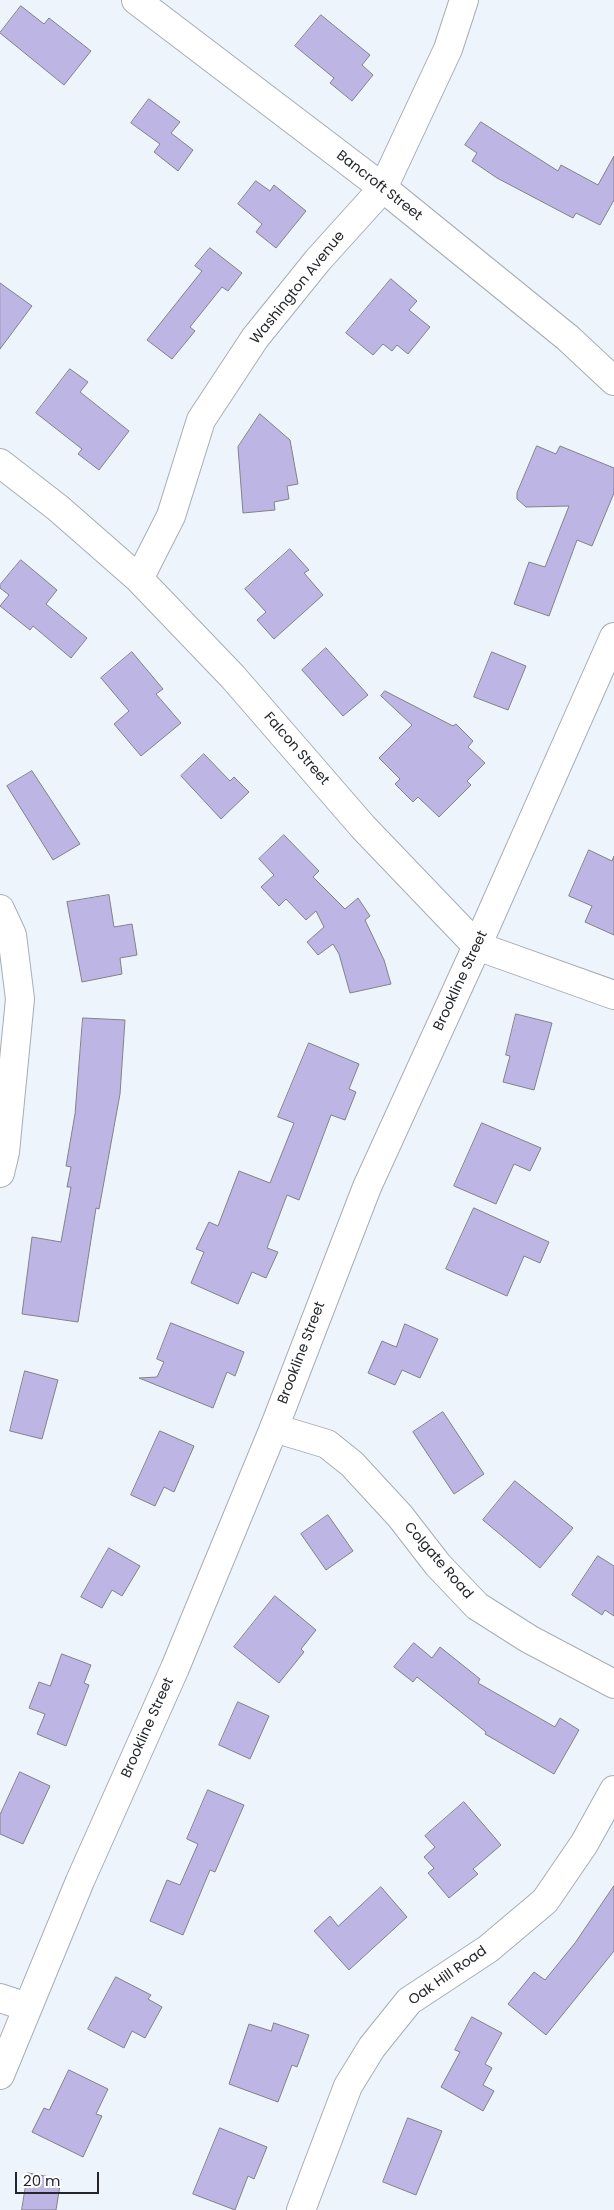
<!DOCTYPE html>
<html>
<head>
<meta charset="utf-8">
<style>
  body { margin:0 }
  #map { position:relative; width:614px; height:2210px; overflow:hidden; background:#eef4fc; font-family:Poppins,sans-serif }
  canvas { display:block }
  .scale { position:absolute; left:15px; top:2172px; width:84px; height:22px; box-sizing:border-box; border:2px solid #242629; border-top:0; padding-left:6px; font-size:15px; line-height:18px; white-space:nowrap; color:#242629; -webkit-text-stroke:4px #fff; paint-order:stroke }
</style>
</head>
<body>
<div id="map">
<canvas width="614" height="2210"></canvas>
<div class="scale">20 m</div>
</div>
<script>
const context = document.querySelector('canvas').getContext('2d');
context.lineJoin = 'round';
function fillPath(path, color) { context.fillStyle = color; context.fill(path, 'evenodd'); }
function trace(path, color, width, dash) { context.strokeStyle = color; context.lineWidth = width; context.lineCap = dash ? 'butt' : 'round'; context.setLineDash(dash || []); context.stroke(path); }
function write(font, color, halo, rows, align = 'center') {
  context.font = font + ' Poppins,sans-serif'; context.lineWidth = 5; context.setLineDash([]); context.textBaseline = 'middle'; context.strokeStyle = halo; context.fillStyle = color; for (const [text, x, y, turn = 0] of rows) {
    context.save(); context.translate(x, y); context.rotate((+turn || 0) * Math.PI / 180); context.textAlign = isNaN(turn) ? turn : align; if (halo) context.strokeText(text, 0, 0); context.fillText(text, 0, 0); context.restore();
  }
}
const building = new Path2D(`
  M 21,6 L 44,24 L 49,18 L 91,51 L 64,85 L 0,33 Z
  M 321,15 L 370,55 L 362,65 L 373,75 L 352,101 L 330,83 L 334,78 L 295,46 Z
  M 149,99 L 180,122 L 171,133 L 193,150 L 178,171 L 154,152 L 160,144 L 131,123 Z
  M 481,122 L 558,171 L 561,165 L 598,185 L 614,156 L 614,200 L 600,225 L 576,213 L 573,218 L 497,178 L 472,161 L 477,153 L 465,145 Z
  M 256,181 L 270,191 L 274,185 L 306,211 L 276,248 L 256,232 L 262,224 L 238,204 Z
  M 210,248 L 242,273 L 228,291 L 222,287 L 190,327 L 195,331 L 172,359 L 147,340 L 202,271 L 195,266 Z
  M 391,279 L 417,301 L 409,310 L 430,327 L 408,354 L 397,345 L 392,351 L 383,344 L 373,355 L 346,333 Z
  M 0,283 L 32,306 L 0,349 Z
  M 70,369 L 88,382 L 80,392 L 129,431 L 99,470 L 78,454 L 82,449 L 36,413 Z
  M 260,414 L 290,440 L 298,484 L 287,486 L 289,499 L 274,502 L 275,510 L 243,513 L 238,447 Z
  M 537,446 L 556,454 L 560,446 L 614,468 L 614,493 L 592,546 L 577,540 L 549,616 L 514,604 L 529,562 L 545,567 L 569,506 L 526,507 L 517,499 L 517,493 Z
  M 290,549 L 309,570 L 304,573 L 323,595 L 274,639 L 257,620 L 266,612 L 245,589 Z
  M 21,560 L 57,590 L 46,604 L 87,638 L 71,658 L 33,626 L 30,630 L 0,606 L 9,595 L 0,588 L 0,585 Z
  M 326,648 L 368,695 L 343,716 L 302,670 Z
  M 132,652 L 163,689 L 156,694 L 181,723 L 141,756 L 114,724 L 129,711 L 101,678 Z
  M 492,652 L 526,666 L 508,710 L 474,697 Z
  M 385,691 L 453,726 L 456,724 L 473,741 L 468,747 L 485,763 L 467,781 L 471,785 L 439,817 L 418,797 L 413,802 L 395,784 L 400,779 L 379,758 L 412,725 L 381,696 Z
  M 204,754 L 230,781 L 234,777 L 249,792 L 221,819 L 181,776 Z
  M 32,771 L 80,844 L 53,860 L 7,786 Z
  M 284,835 L 319,871 L 313,877 L 345,909 L 358,898 L 370,916 L 365,920 L 384,960 L 391,984 L 350,993 L 339,954 L 333,944 L 318,955 L 307,942 L 324,927 L 316,911 L 306,920 L 286,899 L 279,906 L 261,887 L 274,875 L 259,859 Z
  M 589,850 L 612,861 L 614,856 L 614,935 L 585,922 L 592,906 L 569,896 Z
  M 109,895 L 114,927 L 132,924 L 137,955 L 120,958 L 122,974 L 82,982 L 67,902 Z
  M 516,1014 L 552,1023 L 534,1090 L 503,1082 L 510,1056 L 506,1055 Z
  M 83,1018 L 125,1020 L 120,1094 L 99,1209 L 96,1208 L 78,1322 L 22,1314 L 32,1237 L 61,1242 L 71,1187 L 67,1187 L 71,1167 L 66,1166 L 75,1114 Z
  M 309,1043 L 359,1064 L 349,1089 L 356,1092 L 345,1120 L 331,1115 L 299,1200 L 287,1195 L 267,1248 L 278,1252 L 266,1278 L 252,1272 L 238,1304 L 191,1283 L 204,1252 L 196,1249 L 209,1222 L 218,1226 L 239,1171 L 270,1183 L 294,1123 L 278,1117 Z
  M 482,1123 L 541,1148 L 530,1171 L 514,1164 L 496,1204 L 454,1186 Z
  M 474,1208 L 549,1242 L 540,1263 L 524,1256 L 507,1296 L 446,1269 Z
  M 171,1323 L 244,1352 L 235,1376 L 227,1372 L 213,1408 L 139,1378 L 157,1377 L 164,1362 L 157,1359 Z
  M 405,1324 L 438,1339 L 420,1378 L 402,1370 L 395,1385 L 368,1373 L 382,1341 L 396,1347 Z
  M 25,1371 L 58,1380 L 42,1439 L 10,1431 Z
  M 443,1412 L 484,1474 L 454,1494 L 413,1432 Z
  M 160,1431 L 194,1446 L 174,1492 L 164,1487 L 155,1506 L 131,1495 Z
  M 515,1481 L 573,1528 L 540,1568 L 483,1520 Z
  M 328,1515 L 353,1551 L 326,1570 L 301,1534 Z
  M 109,1548 L 140,1566 L 122,1596 L 112,1590 L 102,1608 L 81,1597 Z
  M 598,1556 L 614,1566 L 614,1616 L 605,1610 L 602,1615 L 572,1595 Z
  M 275,1596 L 316,1630 L 301,1649 L 304,1652 L 279,1683 L 234,1647 Z
  M 414,1643 L 432,1658 L 440,1647 L 480,1679 L 478,1683 L 555,1727 L 560,1718 L 579,1730 L 554,1774 L 485,1734 L 486,1732 L 417,1677 L 413,1682 L 394,1667 Z
  M 62,1654 L 91,1665 L 84,1683 L 89,1685 L 66,1746 L 37,1734 L 45,1714 L 29,1708 L 39,1682 L 50,1686 Z
  M 238,1702 L 269,1716 L 250,1759 L 219,1745 Z
  M 20,1772 L 50,1786 L 23,1844 L 0,1834 L 0,1815 Z
  M 208,1790 L 244,1805 L 215,1872 L 210,1870 L 183,1935 L 150,1921 L 167,1880 L 180,1885 L 198,1844 L 187,1839 Z
  M 464,1802 L 501,1845 L 473,1869 L 478,1874 L 449,1898 L 428,1873 L 434,1868 L 424,1857 L 435,1847 L 425,1836 Z
  M 614,1886 L 614,1951 L 546,2035 L 508,2004 L 534,1972 L 545,1980 L 575,1943 Z
  M 381,1887 L 407,1917 L 349,1970 L 314,1931 L 330,1916 L 338,1926 Z
  M 116,1977 L 151,1995 L 148,1999 L 162,2007 L 145,2038 L 132,2031 L 124,2048 L 88,2029 Z
  M 472,2017 L 502,2033 L 485,2064 L 492,2068 L 483,2085 L 494,2091 L 483,2111 L 441,2087 L 460,2052 L 455,2050 Z
  M 274,2023 L 309,2035 L 297,2067 L 292,2065 L 278,2102 L 229,2084 L 249,2024 L 271,2031 Z
  M 69,2070 L 108,2089 L 96,2114 L 102,2116 L 83,2157 L 32,2132 L 44,2108 L 49,2110 Z
  M 408,2118 L 442,2131 L 416,2195 L 383,2182 Z
  M 220,2128 L 267,2147 L 254,2179 L 248,2176 L 235,2210 L 193,2194 Z
  M 28,2173 L 61,2179 L 56,2210 L 22,2210 Z`);
fillPath(building, '#bdb5e4');
trace(building, '#828189', 1);
const street = new Path2D(`
  M 136,0 L 383,188 L 568,338 L 614,381
  M 0,463 L 58,508 L 139,579 L 233,677 L 363,827 L 477,946 L 614,995
  M 139,579 L 171,516 L 201,420 L 255,338 L 318,260 L 383,188 L 448,49 L 464,0
  M 0,909 L 12,935 L 20,999 L 5,1152 L 0,1173
  M 274,1428 L 327,1444 L 352,1464 L 400,1516 L 438,1565 L 477,1606 L 529,1639 L 614,1684
  M 0,1998 L 27,2007
  M 301,2210 L 348,2086 L 372,2047 L 409,2001 L 488,1949 L 545,1901 L 584,1844 L 614,1790`);
const secondary = new Path2D(`
  M 0,2075 L 80,1881 L 175,1668 L 274,1428 L 367,1187 L 477,946 L 614,637`);
trace(street, '#a8adb5', 30);
trace(secondary, '#a8adb5', 30);
trace(street, '#fff', 28);
trace(secondary, '#fff', 28);
write('14px', '#242629', '#fff', [
  ["Bancroft Street",379,186,38],
  ["Washington Avenue",298,288,-51],
  ["Falcon Street",296,749,49],
  ["Brookline Street",461,981,-65],
  ["Brookline Street",302,1353,-69],
  ["Colgate Road",438,1561,49],
  ["Brookline Street",148,1728,-66],
  ["Oak Hill Road",448,1976,-35]
]);
</script>
</body>
</html>
